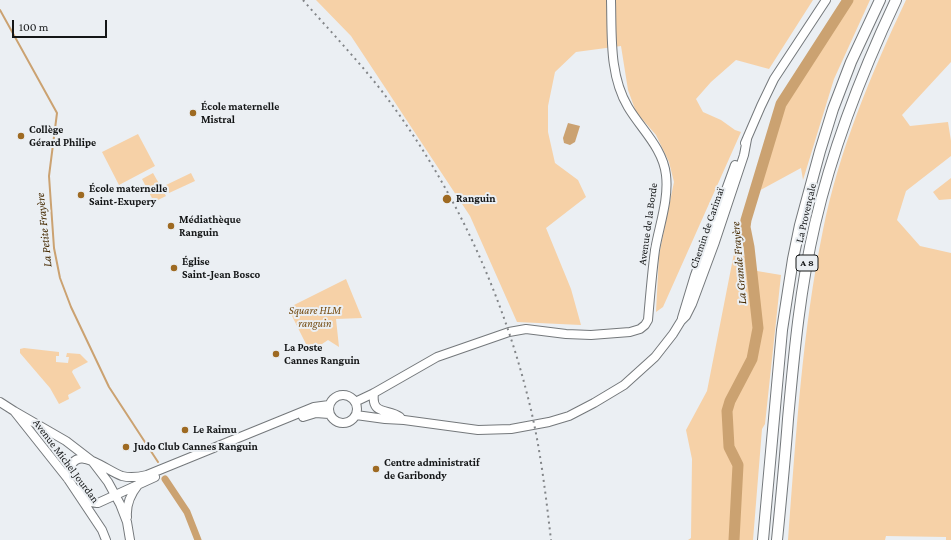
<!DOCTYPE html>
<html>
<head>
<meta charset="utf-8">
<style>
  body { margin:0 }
  #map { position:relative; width:951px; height:540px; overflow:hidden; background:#ebeff3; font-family:"Crimson Pro",serif }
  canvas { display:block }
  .scale { position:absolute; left:12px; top:20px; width:95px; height:18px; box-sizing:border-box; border:2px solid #141617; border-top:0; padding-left:5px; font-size:12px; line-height:14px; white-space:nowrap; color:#141617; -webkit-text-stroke:3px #ebeff3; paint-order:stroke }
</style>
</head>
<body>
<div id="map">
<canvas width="951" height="540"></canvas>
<div class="scale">100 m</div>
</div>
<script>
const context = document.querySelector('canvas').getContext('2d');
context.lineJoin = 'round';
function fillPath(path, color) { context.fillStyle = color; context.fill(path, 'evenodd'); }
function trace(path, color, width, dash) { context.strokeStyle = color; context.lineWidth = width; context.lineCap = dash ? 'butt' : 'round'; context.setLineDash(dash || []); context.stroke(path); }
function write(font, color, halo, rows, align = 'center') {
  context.font = font + ' "Crimson Pro",serif'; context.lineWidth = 4; context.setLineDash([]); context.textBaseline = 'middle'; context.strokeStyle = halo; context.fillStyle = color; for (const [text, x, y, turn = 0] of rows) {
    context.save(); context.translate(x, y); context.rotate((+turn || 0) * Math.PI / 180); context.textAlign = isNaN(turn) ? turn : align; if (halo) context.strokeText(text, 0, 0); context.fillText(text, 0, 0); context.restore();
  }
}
fillPath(new Path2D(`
  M 316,0 L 813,0 L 769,69 L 736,60 L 711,82 L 696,99 L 703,112 L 721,120 L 735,130 L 741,132 L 663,307 L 656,312 L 659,255 L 674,182 L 669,162 L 656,135 L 636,112 L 628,90 L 621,46 L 576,52 L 555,72 L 548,106 L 548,132 L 555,163 L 578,180 L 586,197 L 546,228 L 571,289 L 581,325 L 517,322 L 470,216 L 351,36 Z
  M 850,0 L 870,0 L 834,79 L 803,180 L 801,168 L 755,193 L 788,99 Z
  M 906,0 L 951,0 L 951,62 L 902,115 L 910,126 L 948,122 L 951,141 L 951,156 L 906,191 L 897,220 L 920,246 L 951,253 L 951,540 L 946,540 L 946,537 L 886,536 L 885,540 L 788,540 C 796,437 802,332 823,230 C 839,150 871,74 906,0 Z
  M 138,134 L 155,166 L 119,185 L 102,152 Z
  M 153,173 L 166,196 L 154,202 L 142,179 Z
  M 191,173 L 195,181 L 169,193 L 166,185 Z
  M 951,178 L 951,199 L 939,200 L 933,192 Z
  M 736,243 L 748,262 L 757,271 L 781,275 L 765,424 L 762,429 L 753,540 L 688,540 L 691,538 L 692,459 L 686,430 L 707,391 Z
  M 346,279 L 362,318 L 336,319 L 339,347 L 328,340 L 310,352 L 288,308 Z
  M 24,348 L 59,352 L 59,356 L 56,356 L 56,362 L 68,363 L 69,357 L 66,357 L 67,353 L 80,354 L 88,362 L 73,370 L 72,372 L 81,388 L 68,395 L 69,399 L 59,404 L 50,388 L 20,353 L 20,349 Z`), '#f6d1a7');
fillPath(new Path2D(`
  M 568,123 L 580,126 L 575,142 L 570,145 L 564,143 L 563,138 Z`), '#cba271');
trace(new Path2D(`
  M 0,10 L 57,113 L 49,176 L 54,248 L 60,278 L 71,307 L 109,387 L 158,462`), '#cba271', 2);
trace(new Path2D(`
  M 165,479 L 187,512 L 198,540`), '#cba271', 7);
trace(new Path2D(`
  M 734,540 L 738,465 L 729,447 L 727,411 L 730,401 L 752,359 L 758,328 L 749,247 L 745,227 L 746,220 L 781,104 L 848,0`), '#cba271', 11);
const secondary = new Path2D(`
  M 745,143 L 761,106 L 774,79 L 826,0
  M 682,318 L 695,275 L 735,165
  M 374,393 C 371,416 388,408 400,417
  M329 409a14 14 0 1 1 28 0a14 14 0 1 1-28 0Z
  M 0,402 L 14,411 L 68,479 L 102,530 L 106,540
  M 355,402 L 374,393 L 437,357 L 509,332 L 526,329 L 566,334 L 591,335 L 630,332 L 640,329 L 645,325 L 648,320 C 650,296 652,273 655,250 C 659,226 669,200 666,175 C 663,148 641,129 628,107 C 609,75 612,35 611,0
  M 14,411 L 66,441 L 92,461 L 108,482 L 120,504 L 127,522 L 130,540
  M 356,415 L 385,419 L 404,420 L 478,430 L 511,429 L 549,422 L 569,416 L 594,403 L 624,385 L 655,357 L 673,334 L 681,321 L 686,316 L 692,304 L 715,242 L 744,155 L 747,139
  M 303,417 L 316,413 L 329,414
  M 68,479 C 71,439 103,469 122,476 C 130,478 139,477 147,475 L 314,407 L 329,405
  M 77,490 C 83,496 89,504 98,503 L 155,477
  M 127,517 C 126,505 130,495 138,485`);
const highway = new Path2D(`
  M 763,540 L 782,330 L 793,259 L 800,225 L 820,151 L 833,109 L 851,62 L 880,0
  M 777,540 C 781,500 785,460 788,419 C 794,354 800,288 815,224 C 833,146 862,72 896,0`);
trace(secondary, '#74787b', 10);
trace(highway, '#74787b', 12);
trace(secondary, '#fff', 8);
trace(highway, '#fff', 10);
trace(new Path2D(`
  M 303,0 C 329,30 356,58 381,90 C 453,184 504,295 531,410 C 541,453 546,497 551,540`), '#828588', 2, [2, 4]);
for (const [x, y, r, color] of [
  [193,113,4,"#9e6a22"],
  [21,136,4,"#9e6a22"],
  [81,195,4,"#9e6a22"],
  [447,199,5,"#9e6a22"],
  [171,226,4,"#9e6a22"],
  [174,268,4,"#9e6a22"],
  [276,354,4,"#9e6a22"],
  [185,430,4,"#9e6a22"],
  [126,447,4,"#9e6a22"],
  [376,469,4,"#9e6a22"]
]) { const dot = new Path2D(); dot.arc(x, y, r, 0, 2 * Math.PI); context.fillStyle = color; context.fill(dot); trace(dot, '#ebeff3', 1.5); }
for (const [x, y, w] of [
  [807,263,22]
]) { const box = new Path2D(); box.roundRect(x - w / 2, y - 8, w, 16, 3); context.fillStyle = '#ebeff3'; context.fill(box); trace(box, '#141617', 1); }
write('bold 10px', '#141617', null, [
  ["A 8",807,263]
]);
write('bold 11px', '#141617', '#ebeff3', [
  ["École maternelle",201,107],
  ["Mistral",201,120],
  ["Collège",29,130],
  ["Gérard Philipe",29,143],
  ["École maternelle",89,189],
  ["Saint-Exupery",89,202],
  ["Ranguin",456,199],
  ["Médiathèque",179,220],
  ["Ranguin",179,233],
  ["Église",182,262],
  ["Saint-Jean Bosco",182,275],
  ["La Poste",284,348],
  ["Cannes Ranguin",284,361],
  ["Le Raimu",193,430],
  ["Judo Club Cannes Ranguin",134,447],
  ["Centre administratif",384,463],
  ["de Garibondy",384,476]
], 'left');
write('11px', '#141617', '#ebeff3', [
  ["La Provençale",806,213,-77],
  ["Avenue de la Borde",648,224,-82],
  ["Chemin de Carimaï",707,228,-71],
  ["Avenue Michel Jourdan",66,461,53]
]);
write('italic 11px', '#754c12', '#ebeff3', [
  ["Square HLM",315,311],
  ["ranguin",315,324]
]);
write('italic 12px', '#462a01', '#ebeff3', [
  ["La Petite Frayère",44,230,-96],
  ["La Grande Frayère",739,263,-95]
]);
</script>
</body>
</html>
